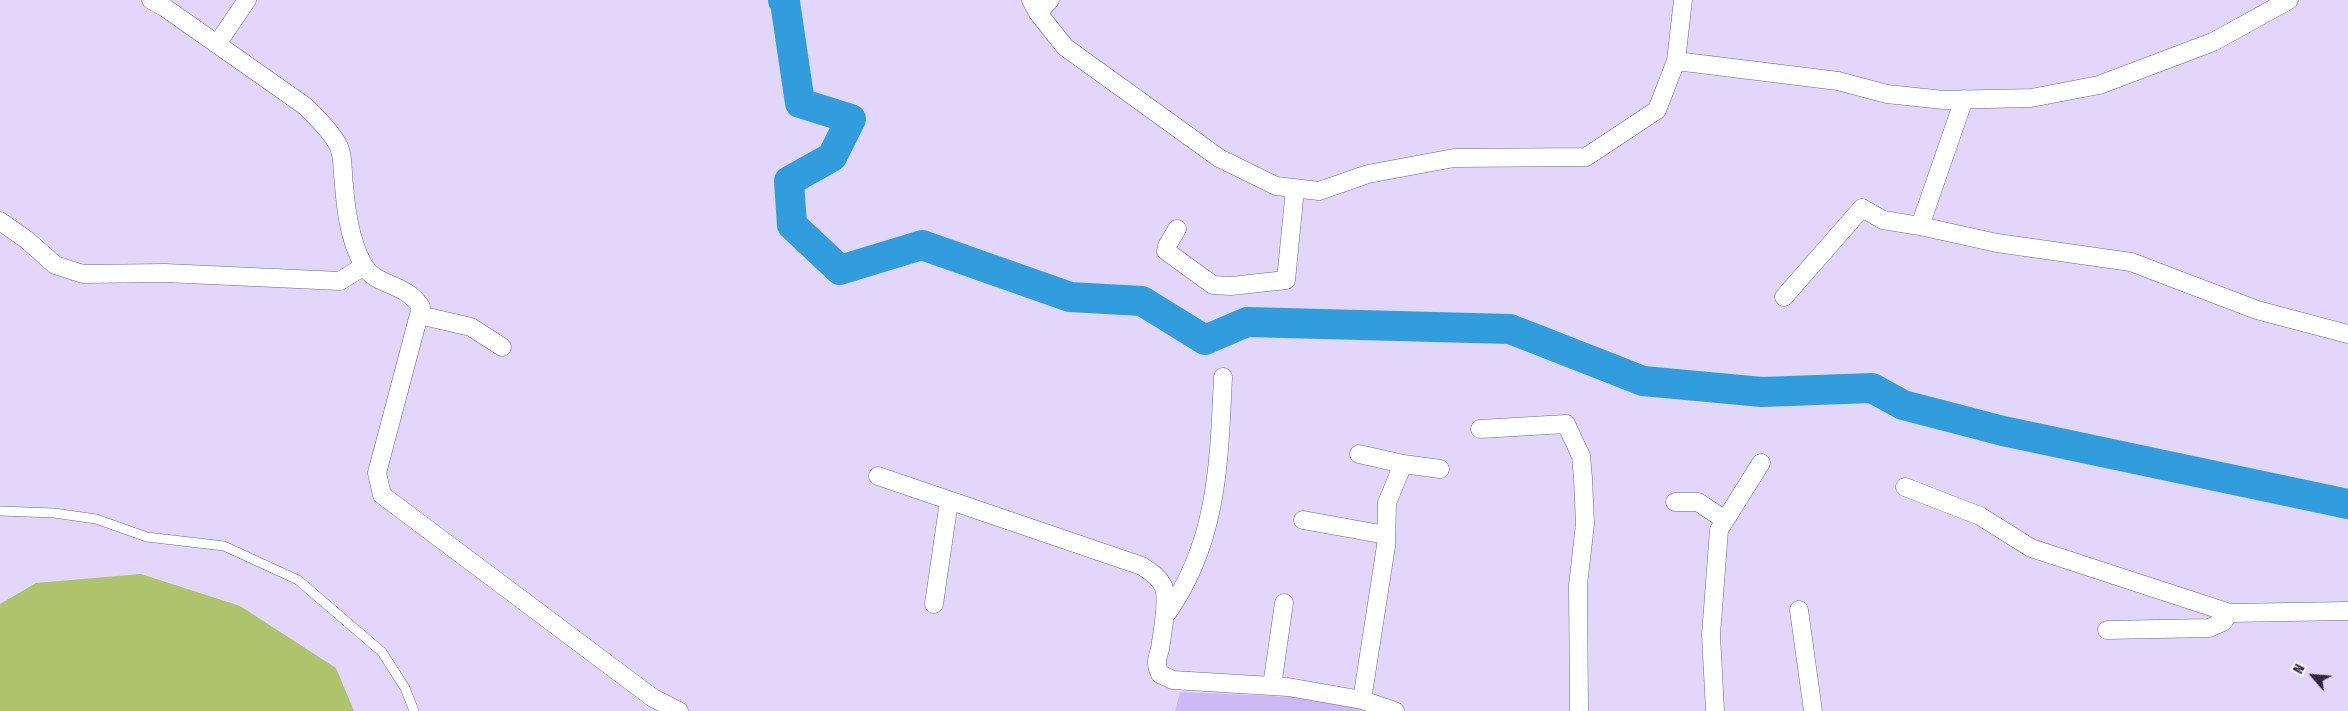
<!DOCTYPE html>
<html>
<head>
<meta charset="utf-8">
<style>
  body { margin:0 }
  #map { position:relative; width:2348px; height:711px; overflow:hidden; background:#e2d7fb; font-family:"Fira Sans Condensed",sans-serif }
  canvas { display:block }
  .north { position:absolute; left:2288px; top:651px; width:50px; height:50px; -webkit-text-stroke:4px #fff; paint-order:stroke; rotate:297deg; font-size:14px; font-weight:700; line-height:20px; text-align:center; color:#30283f }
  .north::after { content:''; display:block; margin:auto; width:18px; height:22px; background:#30283f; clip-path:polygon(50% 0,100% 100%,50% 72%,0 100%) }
</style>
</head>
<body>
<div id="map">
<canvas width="2348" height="711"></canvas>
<div class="north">N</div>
</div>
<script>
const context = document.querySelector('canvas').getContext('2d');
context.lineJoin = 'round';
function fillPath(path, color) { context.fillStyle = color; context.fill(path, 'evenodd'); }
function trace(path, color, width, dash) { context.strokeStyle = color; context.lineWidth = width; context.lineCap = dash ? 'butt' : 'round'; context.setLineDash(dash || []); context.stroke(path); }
fillPath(new Path2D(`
  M 141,574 L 240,606 L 336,668 L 354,711 L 0,711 L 0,604 L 36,583 Z`), '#aec36c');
trace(new Path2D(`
  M 783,0 L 785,2 L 800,103 L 851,119 L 832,157 L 789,181 L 792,225 L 840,270 L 922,245 L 1070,297 L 1142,301 L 1205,340 L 1247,322 L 1510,329 L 1643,381 L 1762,392 L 1872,388 L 1903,405 L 2003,431 L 2348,504`), '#329ddd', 30);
fillPath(new Path2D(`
  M 1180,692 L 1362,700 L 1362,711 L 1175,711 Z`), '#cdb9f4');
const lane = new Path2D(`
  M 0,511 L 54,513 L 96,519 L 147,537 L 224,546 L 298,580 L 382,652 L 405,688 L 414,711`);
const street = new Path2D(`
  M 151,0 L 164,7 L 305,106 C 316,117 329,129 337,143 C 344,154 342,172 344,185 C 346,212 350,242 364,266 C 377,287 405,282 421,307 L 377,473 L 382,495 L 653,698 L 679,711
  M 1031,0 L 1038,13 L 1065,47 L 1219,158 L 1276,186 L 1319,191 L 1368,174 L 1454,158 L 1586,157 L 1657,110 L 1676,61 L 1683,0
  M 1038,13 L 1050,0
  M 217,44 L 247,0
  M 1676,61 L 1838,81 L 1887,94 L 1944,100 L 2031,98 L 2099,85 L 2213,42 L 2289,0
  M 1964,99 L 1920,226 L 1997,243 L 2131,262 L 2257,310 L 2348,334
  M 0,221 L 27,240 L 55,265 L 83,274 L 165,273 L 340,281 L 364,266
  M 1177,229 L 1167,246 L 1166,251 L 1213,285 L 1231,286 L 1286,280 L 1295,189
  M 1784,297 L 1862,208 L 1883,220 L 1920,226
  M 419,315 L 471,327 L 502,347
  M 1480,429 L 1566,424 L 1581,456 L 1583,478 L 1585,524 L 1578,585 L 1579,711
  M 1359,454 L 1403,464 L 1387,503 L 1386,546 L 1362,700
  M 1403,464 L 1440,469
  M 878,476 L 1142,566 C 1149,571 1158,576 1162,584 C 1170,595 1162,634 1160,649 C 1157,659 1155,664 1160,674 L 1173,680 L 1288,687 L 1362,700 L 1395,711
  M 1905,487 L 1980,516 L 2031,548 L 2230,613 L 2348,611
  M 1675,502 L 1698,502 L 1725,520
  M 1303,520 L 1386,535
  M 934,604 L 949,501
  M 1799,610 L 1813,711
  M 1165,616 C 1218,544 1219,462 1223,377
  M 2107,630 L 2209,628 L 2223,622 L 2230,613
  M 1272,686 L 1284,603
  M 1715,711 L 1711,635 L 1719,530 L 1761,463`);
trace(lane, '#736095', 10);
trace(street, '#736095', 19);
trace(lane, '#fff', 9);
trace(street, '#fff', 18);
</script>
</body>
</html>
